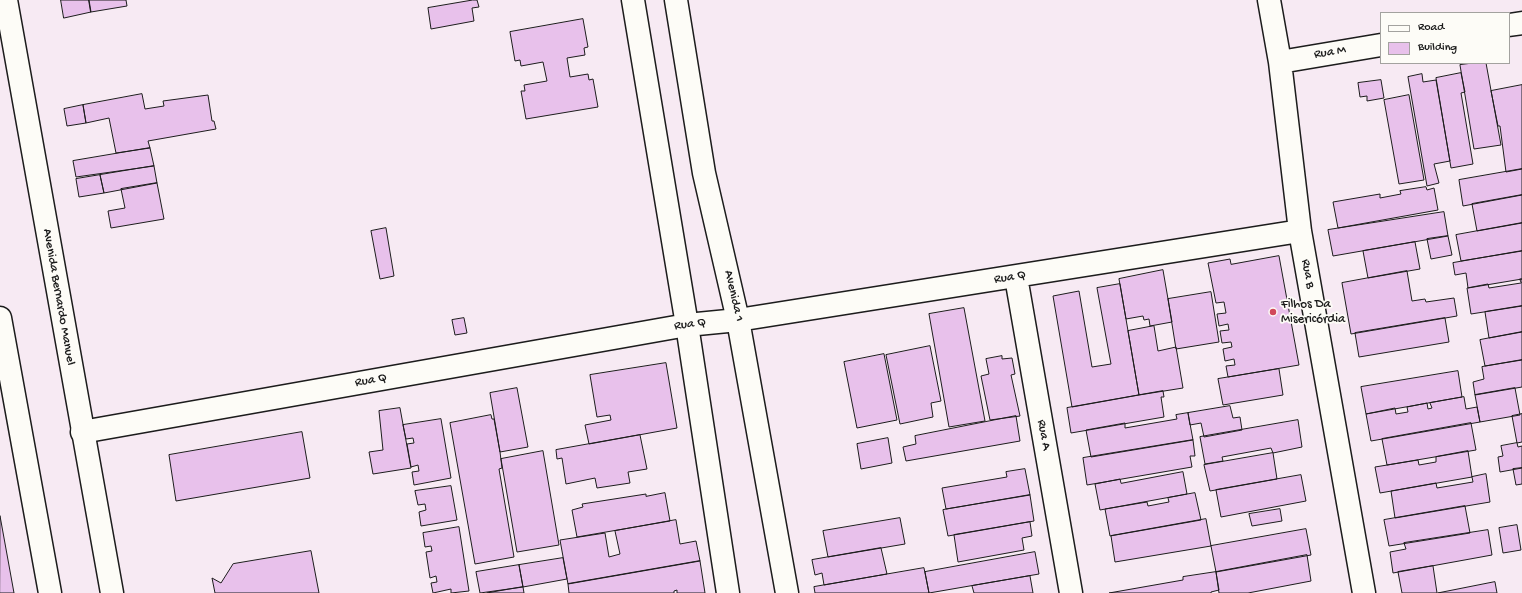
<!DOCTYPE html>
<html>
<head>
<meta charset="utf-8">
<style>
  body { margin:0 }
  #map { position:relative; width:1522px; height:593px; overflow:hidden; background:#f7eaf3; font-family:"Gochi Hand",sans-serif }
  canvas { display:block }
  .legend { position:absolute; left:1380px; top:12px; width:130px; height:52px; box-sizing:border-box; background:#fdfcf7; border:1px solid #a3a29f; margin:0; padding:5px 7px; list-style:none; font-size:12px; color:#1c1c1c }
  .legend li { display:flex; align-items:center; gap:8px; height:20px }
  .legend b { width:20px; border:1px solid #a3a29f }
</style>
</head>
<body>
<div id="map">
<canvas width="1522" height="593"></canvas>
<ul class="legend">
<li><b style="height:5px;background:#fdfcf7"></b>Road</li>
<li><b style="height:11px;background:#e8c1eb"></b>Building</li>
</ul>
</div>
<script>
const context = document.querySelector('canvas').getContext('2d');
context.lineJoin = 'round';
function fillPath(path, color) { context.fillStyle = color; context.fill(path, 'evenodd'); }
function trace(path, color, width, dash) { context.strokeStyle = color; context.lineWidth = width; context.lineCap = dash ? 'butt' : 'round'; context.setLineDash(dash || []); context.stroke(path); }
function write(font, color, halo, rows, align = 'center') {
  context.font = font + ' "Gochi Hand",sans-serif'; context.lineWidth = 3.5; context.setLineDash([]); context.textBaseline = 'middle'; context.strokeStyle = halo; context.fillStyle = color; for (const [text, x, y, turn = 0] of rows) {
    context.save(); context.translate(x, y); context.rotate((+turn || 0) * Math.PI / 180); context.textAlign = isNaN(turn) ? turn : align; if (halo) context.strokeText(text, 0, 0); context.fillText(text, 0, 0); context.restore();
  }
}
const building = new Path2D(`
  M 61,0 L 89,0 L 91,12 L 64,18 Z
  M 89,0 L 126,0 L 127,6 L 91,12 Z
  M 473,0 L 477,0 L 479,7 L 472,8 L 474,21 L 431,29 L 428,8 Z
  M 583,19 L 588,47 L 584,48 L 585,55 L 567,58 L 570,77 L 588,74 L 589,80 L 593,79 L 598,107 L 526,119 L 521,91 L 525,91 L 524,85 L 547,81 L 543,62 L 521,66 L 520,60 L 515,61 L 510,32 Z
  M 1473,63 L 1486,63 L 1501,145 L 1474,149 L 1460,65 Z
  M 1461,73 L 1465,92 L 1461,93 L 1473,164 L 1451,168 L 1436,78 Z
  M 1422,74 L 1423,82 L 1436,80 L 1450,161 L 1434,164 L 1439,183 L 1427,186 L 1408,77 Z
  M 1381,80 L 1384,98 L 1367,101 L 1367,96 L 1360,97 L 1358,83 Z
  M 1522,85 L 1522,169 L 1506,172 L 1500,126 L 1498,126 L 1491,91 Z
  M 142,94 L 145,109 L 164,106 L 163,101 L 208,95 L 212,121 L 214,121 L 216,129 L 148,141 L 150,148 L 116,153 L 109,118 L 86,123 L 83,105 Z
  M 1409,95 L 1424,180 L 1399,184 L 1384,100 Z
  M 83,105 L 86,123 L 67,126 L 64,109 Z
  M 150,148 L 154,166 L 76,177 L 73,161 Z
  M 154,166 L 157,183 L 104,193 L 100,175 Z
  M 1522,169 L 1522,195 L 1463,206 L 1459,180 Z
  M 100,175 L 104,193 L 79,197 L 76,179 Z
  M 157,183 L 164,219 L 111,228 L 108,211 L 125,208 L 121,189 Z
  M 1426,187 L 1427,190 L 1434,188 L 1438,210 L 1338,228 L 1333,202 L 1380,194 L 1380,198 L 1401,194 L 1400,191 Z
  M 1522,195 L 1522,223 L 1477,231 L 1472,204 Z
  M 1444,212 L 1448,236 L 1333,256 L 1328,230 Z
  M 1522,223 L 1522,251 L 1461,261 L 1456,235 Z
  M 386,228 L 394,276 L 380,279 L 371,231 Z
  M 1448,236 L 1452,255 L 1431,259 L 1427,239 Z
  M 1415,242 L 1420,269 L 1368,278 L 1363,251 Z
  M 1522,251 L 1522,279 L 1468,288 L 1466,273 L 1455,275 L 1453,263 Z
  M 1279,256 L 1299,365 L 1228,377 L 1226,366 L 1235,365 L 1234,359 L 1225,361 L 1223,349 L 1232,347 L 1231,342 L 1222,343 L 1220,331 L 1229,330 L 1228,324 L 1219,326 L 1217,314 L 1226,313 L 1224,302 L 1216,303 L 1208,263 L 1230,259 L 1231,264 Z
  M 1163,270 L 1172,322 L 1150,326 L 1149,319 L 1144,320 L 1143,316 L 1126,319 L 1119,279 Z
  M 1407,271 L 1412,301 L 1425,299 L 1426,302 L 1454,298 L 1457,316 L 1351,334 L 1342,283 Z
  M 1520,279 L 1522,279 L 1522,306 L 1471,314 L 1467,288 L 1488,284 L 1489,288 L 1521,283 Z
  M 1120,284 L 1139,395 L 1072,407 L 1053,296 L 1079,291 L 1092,367 L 1111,364 L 1097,288 Z
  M 1211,292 L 1219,342 L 1176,349 L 1168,299 Z
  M 1522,306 L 1522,332 L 1489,338 L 1485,312 Z
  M 964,308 L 985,421 L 949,427 L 929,314 Z
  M 464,318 L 467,333 L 455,335 L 452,320 Z
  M 1445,318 L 1449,342 L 1359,357 L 1355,333 Z
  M 1154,326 L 1158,351 L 1176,347 L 1183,388 L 1139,395 L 1128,331 Z
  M 1522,332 L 1522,360 L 1485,366 L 1480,340 Z
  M 930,346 L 941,401 L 931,403 L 933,417 L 900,424 L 886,355 Z
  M 884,354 L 897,420 L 857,428 L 844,362 Z
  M 1002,356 L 1002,359 L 1012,358 L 1015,374 L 1011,375 L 1020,416 L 990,420 L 981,376 L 989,374 L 986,359 Z
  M 1522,360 L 1522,387 L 1475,395 L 1473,382 L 1484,379 L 1482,367 Z
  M 666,363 L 677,428 L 589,444 L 585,425 L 611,420 L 610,415 L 597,417 L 590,375 Z
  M 1279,369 L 1283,395 L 1223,405 L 1218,379 Z
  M 1458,371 L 1462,397 L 1366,414 L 1361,387 Z
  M 517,388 L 528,447 L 500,452 L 490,393 Z
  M 1515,388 L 1520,415 L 1480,422 L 1475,395 Z
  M 1163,391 L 1164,397 L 1161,397 L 1164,417 L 1071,433 L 1067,408 Z
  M 1464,397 L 1466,409 L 1477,407 L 1480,422 L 1371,441 L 1366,414 L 1395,408 L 1396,414 L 1408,412 L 1407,407 L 1427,403 L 1428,409 L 1432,408 L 1430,403 Z
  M 1230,406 L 1233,418 L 1240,417 L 1242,430 L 1204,437 L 1201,423 L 1190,425 L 1188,413 Z
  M 400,408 L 411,468 L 373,474 L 369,452 L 383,450 L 379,411 Z
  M 1188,413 L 1193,440 L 1091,457 L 1086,430 L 1125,423 L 1125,428 L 1177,419 L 1176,415 Z
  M 1522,414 L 1522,442 L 1517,443 L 1512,416 Z
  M 491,415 L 492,419 L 494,419 L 500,452 L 502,468 L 499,469 L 514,557 L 475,564 L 450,423 Z
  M 1016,416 L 1020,441 L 906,461 L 903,447 L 916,444 L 915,436 Z
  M 441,419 L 451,478 L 414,485 L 412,472 L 419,471 L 418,465 L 411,467 L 407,444 L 414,443 L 413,438 L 406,439 L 403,425 Z
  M 1298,420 L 1302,447 L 1273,453 L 1271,448 L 1222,457 L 1223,461 L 1205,464 L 1200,437 Z
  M 1471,423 L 1476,450 L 1387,465 L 1382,439 Z
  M 302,432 L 310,478 L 176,501 L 169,455 Z
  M 640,435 L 647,469 L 628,472 L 630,483 L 597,488 L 595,478 L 566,484 L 562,458 L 557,459 L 556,450 Z
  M 888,438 L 892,463 L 861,469 L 857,444 Z
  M 1193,440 L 1195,456 L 1190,456 L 1192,467 L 1087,485 L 1083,458 Z
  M 1517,443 L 1518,447 L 1522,446 L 1522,468 L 1500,472 L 1498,457 L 1503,456 L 1501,446 Z
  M 543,451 L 559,545 L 517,552 L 501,459 Z
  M 1468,451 L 1472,477 L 1380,493 L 1375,467 L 1418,460 L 1419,465 L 1436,462 L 1436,457 Z
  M 1273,453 L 1277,479 L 1210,491 L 1204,465 Z
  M 1522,468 L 1522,484 L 1516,485 L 1513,469 Z
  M 1025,469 L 1030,495 L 946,509 L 942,488 L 1007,477 L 1006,472 Z
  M 1183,472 L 1187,494 L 1100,510 L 1095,484 L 1120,479 L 1121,483 Z
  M 1486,474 L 1490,502 L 1395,518 L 1391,491 L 1436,483 L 1437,488 L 1473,482 L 1472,477 Z
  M 1301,475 L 1306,501 L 1221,517 L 1216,490 Z
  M 451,486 L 457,520 L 421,526 L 419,512 L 426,510 L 425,504 L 418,505 L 415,491 Z
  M 665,493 L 670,521 L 577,537 L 572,510 L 583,507 L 582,504 L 646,494 L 646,496 Z
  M 1195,493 L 1201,520 L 1110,536 L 1105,509 L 1147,502 L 1148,506 L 1169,502 L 1168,498 Z
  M 1030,495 L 1034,521 L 948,536 L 943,510 Z
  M 1465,506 L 1470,533 L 1389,546 L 1384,520 Z
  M 1280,509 L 1282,521 L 1252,526 L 1249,514 Z
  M 0,516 L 14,593 L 0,593 Z
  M 900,518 L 905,544 L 828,557 L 823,531 Z
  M 1206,519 L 1211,546 L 1115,562 L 1111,536 Z
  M 676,520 L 680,544 L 696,541 L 700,561 L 568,584 L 560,540 L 605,533 L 609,557 L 620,554 L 615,531 Z
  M 1030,522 L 1032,536 L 1022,538 L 1024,550 L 958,562 L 954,535 Z
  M 1517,525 L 1521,550 L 1503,553 L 1499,528 Z
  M 459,527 L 469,591 L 451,593 L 451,589 L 433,593 L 431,583 L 437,582 L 436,576 L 430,578 L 426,552 L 432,551 L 431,546 L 425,547 L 423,533 Z
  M 1306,529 L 1311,555 L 1216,572 L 1211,546 Z
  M 1488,530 L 1492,555 L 1393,573 L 1390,552 L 1406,549 L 1404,543 Z
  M 881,548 L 887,574 L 824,585 L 822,573 L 815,575 L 812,560 Z
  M 311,551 L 319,593 L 215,593 L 212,578 L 221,583 L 233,564 Z
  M 1035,552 L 1039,574 L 929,593 L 925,572 Z
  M 1307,555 L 1311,581 L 1248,593 L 1219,593 L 1216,572 Z
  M 563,558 L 567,579 L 523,587 L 519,565 Z
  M 700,561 L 705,593 L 677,593 L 677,590 L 674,591 L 674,593 L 569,593 L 568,584 Z
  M 519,565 L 523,587 L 480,593 L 476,572 Z
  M 1433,566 L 1437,593 L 1402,593 L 1398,572 Z
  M 924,568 L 929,593 L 815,593 L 814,587 Z
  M 1216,572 L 1219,590 L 1211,592 L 1211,593 L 1109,593 L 1183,580 L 1183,577 Z
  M 1030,576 L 1033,593 L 974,593 L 972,586 Z
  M 1495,582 L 1497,593 L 1438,593 Z
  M 523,587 L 524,593 L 487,593 Z`);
fillPath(building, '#e8c1eb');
trace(building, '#1c1c1c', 1);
const minor = new Path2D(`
  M 633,0 L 687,325 L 728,593
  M 676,0 L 704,173 L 738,320 L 787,593
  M 1269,0 L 1280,62 L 1300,231 L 1364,593
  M 1509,25 L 1522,23
  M 1280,62 L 1381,45
  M 1016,277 L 1071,593
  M 82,432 L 687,325 L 738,320 L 1300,231`);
const major = new Path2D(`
  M 6,0 L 112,593
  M 0,318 L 50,593`);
trace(minor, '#1c1c1c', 25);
trace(major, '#1c1c1c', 25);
trace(minor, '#fdfcf7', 22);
trace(major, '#fdfcf7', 22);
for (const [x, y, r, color] of [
  [1273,312,4,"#d1495b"]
]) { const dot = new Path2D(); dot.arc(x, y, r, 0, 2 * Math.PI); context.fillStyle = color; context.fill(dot); trace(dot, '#fdfcf7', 1.5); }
write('13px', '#1c1c1c', '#fdfcf7', [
  ["Rua M",1330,53,-9],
  ["Rua B",1307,274,80],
  ["Rua Q",1010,278,-9],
  ["Avenida 1",733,296,77],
  ["Avenida Bernardo Manuel",58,297,80],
  ["Rua Q",690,325,-7],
  ["Rua Q",371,381,-10],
  ["Rua A",1043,435,80]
]);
write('13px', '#1c1c1c', '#fdfcf7', [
  ["Filhos Da",1281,305],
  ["Misericórdia",1281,320]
], 'left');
</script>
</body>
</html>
